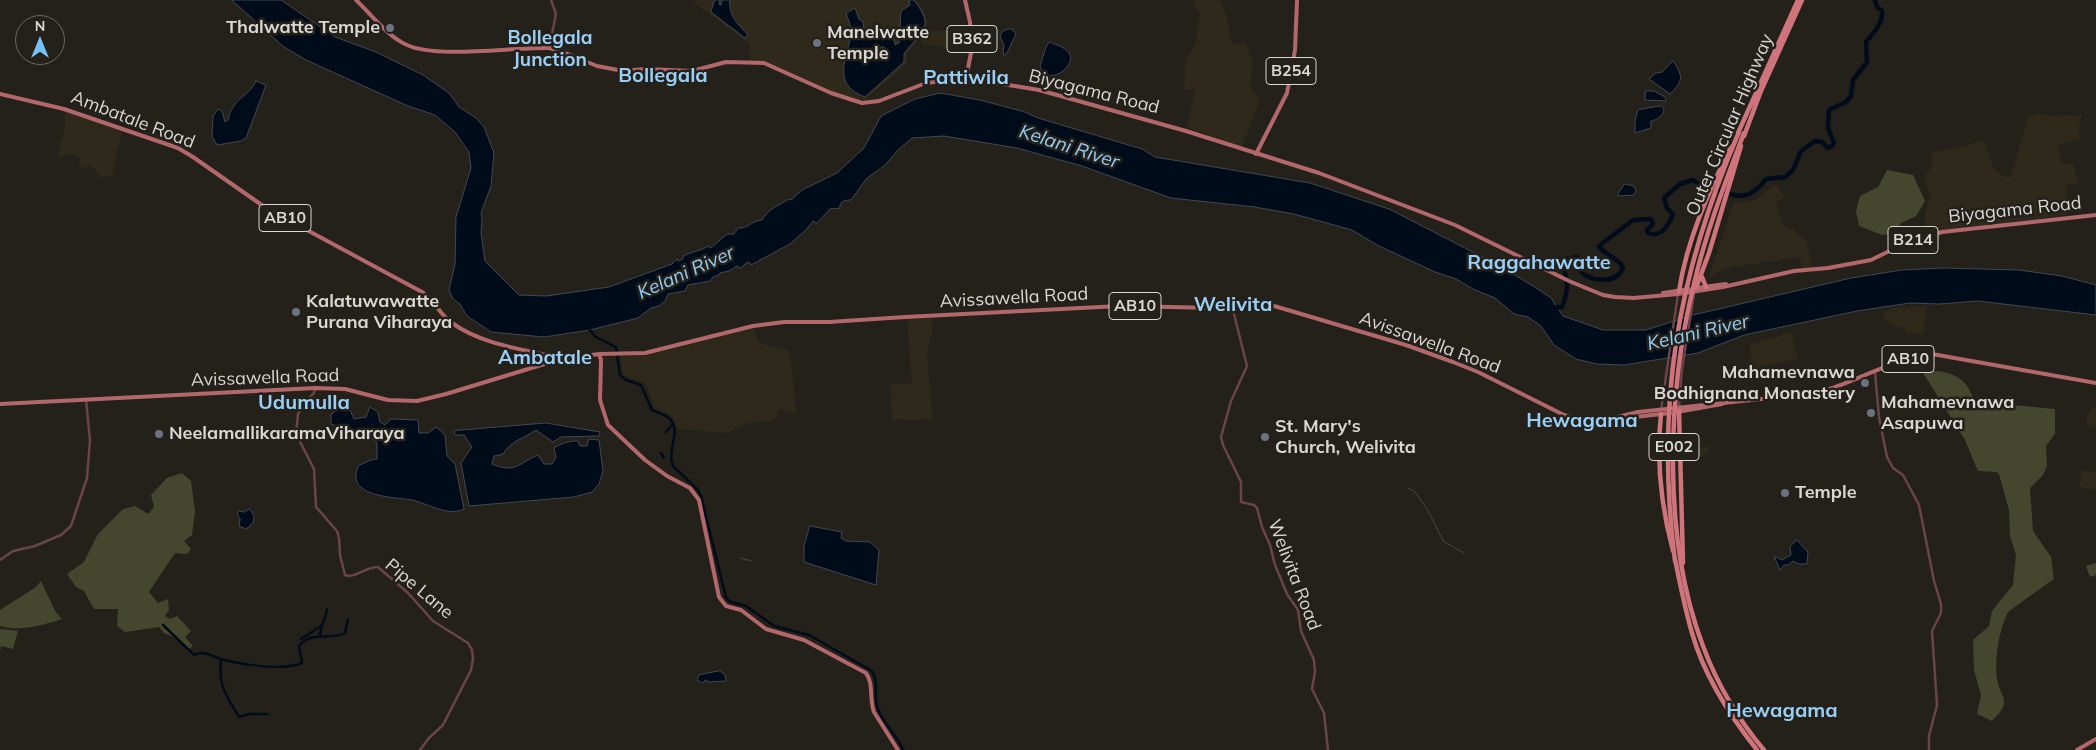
<!DOCTYPE html>
<html>
<head>
<meta charset="utf-8">
<style>
  body { margin:0 }
  #map { position:relative; width:2096px; height:750px; overflow:hidden; background:#24211a; font-family:Mulish,sans-serif }
  canvas { display:block }
  .north { position:absolute; left:15px; top:15px; width:50px; height:50px; box-sizing:border-box; background:#24211a; border:1px solid #6c6a64; border-radius:50%; rotate:0deg; font-size:14px; font-weight:700; line-height:20px; text-align:center; color:#d9d7d2 }
  .north::after { content:''; display:block; margin:auto; width:18px; height:22px; background:#75c0f6; clip-path:polygon(50% 0,100% 100%,50% 72%,0 100%) }
</style>
</head>
<body>
<div id="map">
<canvas width="2096" height="750"></canvas>
<div class="north">N</div>
</div>
<script>
const context = document.querySelector('canvas').getContext('2d');
context.lineJoin = 'round';
function fillPath(path, color) { context.fillStyle = color; context.fill(path, 'evenodd'); }
function trace(path, color, width, dash) { context.strokeStyle = color; context.lineWidth = width; context.lineCap = dash ? 'butt' : 'round'; context.setLineDash(dash || []); context.stroke(path); }
function write(font, color, halo, rows, align = 'center') {
  context.font = font + ' Mulish,sans-serif'; context.lineWidth = 5; context.setLineDash([]); context.textBaseline = 'middle'; context.strokeStyle = halo; context.fillStyle = color; for (const [text, x, y, turn = 0] of rows) {
    context.save(); context.translate(x, y); context.rotate((+turn || 0) * Math.PI / 180); context.textAlign = isNaN(turn) ? turn : align; if (halo) context.strokeText(text, 0, 0); context.fillText(text, 0, 0); context.restore();
  }
}
fillPath(new Path2D(`
  M 695,0 L 916,0 L 925,12 L 928,23 L 925,29 L 940,31 L 967,29 L 969,47 L 967,49 L 956,49 L 924,44 L 920,40 L 924,30 L 917,42 L 907,53 L 907,64 L 864,101 L 855,100 L 832,92 L 769,64 L 749,62 L 750,44 L 694,3 Z
  M 1194,0 L 1220,0 L 1226,13 L 1232,45 L 1246,43 L 1253,64 L 1250,88 L 1260,100 L 1242,147 L 1187,127 L 1195,88 L 1184,91 L 1185,58 L 1190,54 L 1196,41 L 1200,13 L 1193,3 Z
  M 65,111 L 122,131 L 112,175 L 99,178 L 95,169 L 91,166 L 79,168 L 80,158 L 73,154 L 57,157 L 65,128 Z
  M 2039,113 L 2049,116 L 2081,115 L 2079,127 L 2080,140 L 2057,145 L 2062,163 L 2073,164 L 2078,181 L 2079,184 L 2066,185 L 2067,215 L 1925,233 L 1924,218 L 1930,194 L 1924,178 L 1933,164 L 1931,152 L 1954,149 L 1984,140 L 1993,168 L 2004,177 L 2011,177 L 2028,117 Z
  M 1776,184 L 1785,198 L 1776,201 L 1783,225 L 1794,230 L 1807,242 L 1812,267 L 1802,269 L 1800,257 L 1726,268 L 1708,278 L 1734,203 L 1755,200 Z
  M 1927,306 L 1923,335 L 1905,332 L 1906,328 L 1892,326 L 1883,319 L 1884,312 L 1892,308 Z
  M 933,318 L 932,334 L 930,338 L 927,358 L 933,419 L 892,420 L 890,384 L 912,383 L 907,319 Z
  M 753,328 L 760,343 L 790,351 L 796,413 L 777,409 L 777,415 L 772,422 L 748,423 L 727,433 L 678,429 L 672,416 L 654,407 L 647,386 L 643,382 L 628,377 L 623,373 L 620,356 L 636,356 L 656,353 Z
  M 1791,333 L 1798,359 L 1752,369 L 1750,344 Z
  M 2092,407 L 2096,408 L 2096,428 L 2087,426 L 2087,415 Z
  M 1709,446 L 1710,452 L 1695,458 L 1694,448 Z
  M 2082,470 L 2096,472 L 2096,490 L 2079,487 Z`), '#2f291c');
fillPath(new Path2D(`
  M875.5 53a5.5 5.5 0 1 1 11 0a5.5 5.5 0 1 1-11 0Z
  M 1887,170 L 1913,175 L 1925,201 L 1916,216 L 1901,223 L 1895,233 L 1882,235 L 1859,226 L 1856,211 L 1860,196 L 1878,187 Z
  M 1929,370 C 1954,373 1965,376 1974,400 L 2012,396 L 2013,405 L 2055,409 L 2055,434 L 2046,446 L 2047,466 L 2043,475 L 2030,488 L 2033,531 L 2051,557 L 2054,579 L 2009,611 C 1999,627 1993,665 1998,683 C 1999,689 2004,695 2004,702 C 2005,708 1996,717 1992,721 L 1977,714 L 1981,695 L 1974,670 L 1973,640 L 1989,626 L 1992,611 L 2013,585 L 2016,555 L 2010,536 L 2009,510 L 1999,474 L 1996,472 L 1979,471 L 1977,469 L 1965,440 L 1922,371 Z
  M 182,473 L 191,481 L 195,511 L 192,535 L 184,541 L 191,549 L 187,554 L 175,553 L 149,592 L 158,603 L 168,599 L 169,610 L 165,616 L 170,619 L 177,616 L 191,631 L 185,637 L 193,646 L 188,650 L 173,637 L 164,633 L 159,627 L 125,632 L 117,626 L 118,609 L 94,609 L 84,591 L 76,587 L 67,574 L 84,562 L 98,534 L 123,509 L 135,506 L 148,514 L 154,507 L 151,495 L 167,478 Z
  M 2096,563 L 2096,575 L 2090,577 L 2086,566 Z
  M 41,581 L 55,611 L 62,619 C 44,625 19,632 0,626 L 0,610 L 36,587 Z
  M 0,629 L 18,631 L 13,649 L 1,646 L 0,652 Z`), '#45462e');
const water = new Path2D(`
  M 232,0 L 281,0 L 335,37 L 376,52 L 423,75 L 449,93 L 459,107 L 476,118 L 484,127 L 494,153 L 491,186 L 481,213 L 482,221 L 481,233 L 485,261 L 519,295 L 546,296 L 609,287 L 672,264 L 677,259 L 678,261 L 683,259 L 683,256 C 691,252 700,251 709,246 L 711,248 L 727,234 L 734,234 L 738,228 C 751,228 750,221 762,220 C 767,210 779,205 789,199 L 791,200 L 802,190 L 837,173 L 864,148 L 881,116 L 915,99 L 940,93 L 980,100 L 1025,112 L 1038,118 L 1142,149 L 1155,157 L 1310,183 L 1389,209 L 1498,265 L 1533,286 L 1551,298 L 1563,316 L 1603,330 L 1646,330 L 1693,315 L 1851,278 L 1902,270 L 1943,268 L 2019,270 L 2062,276 L 2096,285 L 2096,315 L 1978,301 L 1939,304 L 1910,303 L 1857,311 L 1744,335 L 1698,353 L 1624,365 L 1597,364 L 1576,359 L 1554,345 L 1541,326 L 1528,317 L 1514,314 L 1495,298 L 1473,289 L 1456,279 L 1435,272 L 1377,245 L 1352,230 L 1294,214 L 1255,207 L 1171,198 L 1082,166 L 1017,148 L 944,136 L 912,138 L 898,150 L 885,165 L 867,178 L 851,200 C 846,200 839,201 840,208 L 830,209 L 817,223 L 813,221 L 806,230 L 790,244 L 751,265 L 749,262 L 746,263 L 741,268 L 737,266 L 729,271 L 720,273 L 719,275 L 713,277 L 710,281 L 688,285 L 685,291 L 668,294 L 665,301 L 659,306 L 651,308 L 638,318 L 590,330 L 544,337 L 491,332 L 467,316 L 460,304 L 453,299 L 449,290 L 455,264 L 456,217 L 471,168 L 469,152 L 455,132 L 435,115 L 408,106 L 306,60 L 284,47 Z
  M 715,0 L 720,0 L 719,4 L 721,5 L 722,0 L 730,0 C 728,15 738,24 748,35 L 745,38 L 711,12 Z
  M 909,0 L 914,0 C 936,29 921,30 904,54 L 904,62 L 865,97 C 829,84 849,56 851,32 C 851,25 848,19 846,13 L 855,8 L 859,19 L 863,22 L 864,30 L 882,38 L 893,35 L 895,45 L 900,42 L 894,35 L 900,28 L 901,11 L 910,5 ZM 884,47 L 888,52 L 887,56 L 879,57 L 876,51 L 877,48 Z
  M 1008,29 L 1012,29 L 1016,34 L 1007,53 L 1004,55 L 1003,52 L 1004,45 L 1000,37 L 1002,32 Z
  M 1050,42 C 1056,45 1068,48 1070,55 C 1075,66 1049,88 1040,66 L 1046,47 Z
  M 1673,61 C 1684,77 1683,81 1670,94 L 1649,79 L 1656,73 L 1662,72 Z
  M 256,81 L 266,85 L 246,138 L 241,141 L 217,145 L 212,136 L 213,116 L 218,109 L 222,111 L 225,122 L 228,120 C 233,97 247,99 256,81 Z
  M 1646,91 L 1654,91 L 1665,97 L 1666,101 L 1645,100 Z
  M 1661,106 L 1664,109 C 1664,115 1657,120 1651,121 L 1651,128 L 1635,133 L 1635,120 L 1638,110 Z
  M 1625,184 L 1634,186 L 1636,190 L 1634,195 L 1618,196 L 1618,194 Z
  M 351,405 L 350,410 L 354,419 L 366,417 L 370,407 L 378,412 L 380,422 L 385,425 L 391,419 L 418,420 L 419,433 L 428,433 L 436,427 L 445,435 L 447,456 L 455,464 L 464,509 C 448,517 429,504 412,500 C 393,497 343,497 359,465 C 366,463 370,459 377,459 L 377,443 L 361,431 L 345,434 L 345,429 L 331,424 L 331,414 L 344,406 Z
  M 546,423 L 600,432 L 599,436 L 561,437 L 553,442 L 536,430 C 525,438 510,441 503,454 L 494,456 L 492,464 C 515,474 519,463 538,455 L 544,464 L 552,464 L 556,457 L 554,448 C 562,443 568,441 578,441 L 580,446 L 587,446 L 589,439 L 599,440 L 603,471 L 599,484 L 592,492 L 574,497 L 469,506 L 461,463 L 472,447 L 464,435 L 455,435 L 454,431 Z
  M 250,509 L 254,516 L 253,523 L 246,529 L 239,526 L 240,519 L 237,513 L 239,511 L 244,512 Z
  M 810,526 L 842,532 L 841,538 L 846,541 L 870,542 L 879,550 L 876,585 L 804,562 L 804,547 Z
  M 1797,540 L 1808,552 L 1807,564 L 1799,564 L 1793,561 L 1788,565 L 1784,565 L 1780,570 L 1774,556 L 1782,560 L 1791,555 L 1790,547 Z
  M 720,671 L 725,675 L 726,681 L 709,682 L 705,680 L 703,683 L 697,680 L 699,675 Z`);
fillPath(water, '#000c1a');
trace(water, '#414951', 1);
trace(new Path2D(`
  M 1408,488 L 1415,492 L 1427,509 L 1444,542 L 1464,553
  M 741,558 L 751,561`), '#414951', 1);
trace(new Path2D(`
  M 588,328 L 596,337 L 616,347 L 620,375 L 626,380 L 641,385 L 652,410 C 657,412 666,415 670,419 C 682,431 666,451 673,466 L 698,490 L 701,496 L 726,598 L 731,602 L 746,606 L 774,626 L 809,635 L 872,671 C 879,682 874,694 877,706 C 881,722 897,734 903,750
  M 666,432 L 673,424
  M 661,453 L 664,458
  M 163,625 L 194,655 C 205,649 214,658 224,660 C 244,665 283,671 302,663 L 299,646 C 311,630 329,641 345,633 L 348,619
  M 320,636 C 320,626 326,619 327,609
  M 301,639 L 321,626
  M 221,660 C 218,686 226,695 239,717 L 249,714 L 267,714`), '#000c1a', 2.5);
trace(new Path2D(`
  M 1556,313 L 1557,307 L 1562,307 C 1564,301 1567,294 1567,287 C 1567,276 1562,269 1567,259 L 1577,257 L 1581,261 L 1582,273 C 1594,282 1618,284 1623,267 C 1617,257 1605,256 1599,246 L 1633,220 L 1651,219 L 1653,224 L 1647,230 L 1648,233 C 1661,238 1669,225 1673,214 L 1667,208 L 1664,198 L 1680,184 L 1693,180 C 1698,185 1705,184 1711,187 C 1736,197 1748,203 1766,179 L 1785,177 L 1793,170 L 1801,151 L 1815,141 L 1822,142 L 1828,148 L 1832,146 L 1834,143 L 1828,128 L 1829,110 L 1846,102 L 1851,96 L 1853,80 L 1867,62 L 1866,42 C 1874,32 1883,24 1882,11 L 1877,7 L 1875,0`), '#000c1a', 4.5);
trace(new Path2D(`
  M 549,48 L 556,14 L 551,0
  M 1232,306 L 1247,366 L 1231,401 L 1221,437 L 1223,445 L 1241,482 L 1241,502 L 1254,505 L 1257,508 L 1262,527 L 1270,545 L 1275,565 L 1287,594 L 1298,610 L 1301,631 L 1314,660 L 1315,672 L 1312,689 L 1324,713 L 1328,750
  M 1875,372 L 1879,417 L 1887,457 L 1893,468 L 1903,475 L 1919,505 L 1934,581 L 1941,604 L 1941,613 L 1932,631 L 1937,705 L 1929,736 L 1929,750
  M 315,389 L 314,393 L 305,402 L 298,414 L 296,434 L 314,469 L 316,507 L 337,531 L 339,538 L 340,555 L 345,575 C 355,579 367,566 378,567 L 408,593 L 433,621 L 468,643 L 472,650 L 473,659 L 471,670 L 443,725 L 429,738 L 420,750
  M 1679,407 L 1682,369 L 1694,294
  M 1661,410 L 1678,294
  M 0,560 L 13,551 L 35,546 L 61,535 L 71,526 L 87,478 L 90,440 L 86,400`), '#6a4547', 2.5);
trace(new Path2D(`
  M 356,0 C 372,15 387,36 407,45 C 438,59 512,47 549,48 L 563,52 L 597,66 L 623,71 L 645,69 L 692,71 L 726,62 L 764,63 L 831,93 L 862,103 L 879,101 L 926,83 L 966,78 L 1039,90 L 1186,131 L 1319,173 L 1455,225 L 1569,281 L 1603,295 L 1615,297 L 1634,298 L 1678,294 L 1723,287 L 1794,271 L 1828,268 L 1871,260 L 1908,242 L 1942,232 L 2096,215
  M 965,0 L 970,22 L 972,48 L 966,78
  M 0,94 L 64,109 L 178,148 L 193,157 L 266,208 L 422,292 C 435,301 440,315 452,323 C 483,345 522,349 559,358
  M 1256,154 L 1287,93 L 1295,50 L 1297,0
  M 1696,288 L 1726,284
  M 1663,293 L 1689,289
  M 599,354 L 601,360 L 600,400 L 608,425 L 645,460 L 667,476 L 690,488 L 699,500 L 719,597 L 726,606 L 741,610 L 766,629 L 804,640 L 866,673 C 874,684 869,699 874,712 L 898,750
  M 0,404 L 315,388 L 345,389 L 388,400 L 417,401 L 446,394 L 561,359 L 599,354 L 645,353 L 753,326 L 784,322 L 829,322 L 905,317 L 1120,306 L 1217,308 L 1264,303 L 1406,345 L 1453,362 L 1478,372 L 1564,415 L 1579,420 L 1605,420 L 1638,412 L 1818,393 C 1856,382 1892,359 1932,354 L 2096,383
  M 1677,412 L 1722,404
  M 1625,416 L 1635,417 L 1670,413
  M 2077,750 L 2096,739`), '#b2676b', 4);
trace(new Path2D(`
  M 1738,133 L 1798,0
  M 1744,136 L 1761,91 L 1802,0
  M 1702,277 L 1706,287
  M 1696,288 L 1709,253 L 1741,146
  M 1679,291 C 1687,240 1708,193 1731,147
  M 1679,411 L 1683,563
  M 1661,414 C 1656,461 1661,506 1673,551
  M 1675,559 C 1680,584 1685,609 1692,633 C 1704,675 1730,716 1757,750`), '#ce747a', 4.5);
trace(new Path2D(`
  M 1744,133 C 1725,183 1706,232 1694,284 C 1667,394 1662,539 1703,646 C 1717,684 1738,719 1764,750
  M 1675,561 C 1655,405 1677,275 1739,132`), '#ce747a', 4.5);
for (const [x, y, r, color] of [
  [390,28,5,"#6b7280"],
  [817,43,5,"#6b7280"],
  [296,312,5,"#6b7280"],
  [1865,383,5,"#6b7280"],
  [1871,413,5,"#6b7280"],
  [159,434,5,"#6b7280"],
  [1265,437,5,"#6b7280"],
  [1785,493,5,"#6b7280"]
]) { const dot = new Path2D(); dot.arc(x, y, r, 0, 2 * Math.PI); context.fillStyle = color; context.fill(dot); trace(dot, '#24211a', 2); }
for (const [x, y, w] of [
  [972,39,50],
  [1291,71,50],
  [285,218,52],
  [1913,240,50],
  [1135,306,52],
  [1908,359,52],
  [1674,447,50]
]) { const box = new Path2D(); box.roundRect(x - w / 2, y - 13.5, w, 27, 4); context.fillStyle = '#24211a'; context.fill(box); trace(box, '#d9d7d2', 1); }
write('bold 16px', '#d9d7d2', null, [
  ["B362",972,39],
  ["B254",1291,71],
  ["AB10",285,218],
  ["B214",1913,240],
  ["AB10",1135,306],
  ["AB10",1908,359],
  ["E002",1674,447]
]);
write('bold 18px', '#d9d7d2', '#24211a', [
  ["Thalwatte Temple",380,28,"right"],
  ["Manelwatte",827,33],
  ["Temple",827,54],
  ["Kalatuwawatte",306,302],
  ["Purana Viharaya",306,323],
  ["Mahamevnawa",1855,373,"right"],
  ["Bodhignana Monastery",1855,394,"right"],
  ["Mahamevnawa",1881,403],
  ["Asapuwa",1881,424],
  ["St. Mary's",1275,427],
  ["Church, Welivita",1275,448],
  ["NeelamallikaramaViharaya",169,434],
  ["Temple",1795,493]
], 'left');
write('18px', '#d9d7d2', '#24211a', [
  ["Biyagama Road",1094,92,14],
  ["Ambatale Road",133,120,21],
  ["Outer Circular Highway",1730,125,-67],
  ["Biyagama Road",2015,210,-6],
  ["Avissawella Road",1014,298,-3],
  ["Avissawella Road",1430,343,20],
  ["Avissawella Road",265,378,-2],
  ["Welivita Road",1294,575,69],
  ["Pipe Lane",419,589,40]
]);
write('bold 19px', '#98cef7', '#24211a', [
  ["Bollegala",550,38],
  ["Junction",550,60]
]);
write('italic 19px', '#93cdf7', '#24211a', [
  ["Kelani River",1069,147,18],
  ["Kelani River",686,273,-24],
  ["Kelani River",1698,333,-13]
]);
write('bold 20px', '#98cef7', '#24211a', [
  ["Bollegala",663,76],
  ["Pattiwila",966,78],
  ["Raggahawatte",1539,263],
  ["Welivita",1233,305],
  ["Ambatale",545,358],
  ["Udumulla",304,403],
  ["Hewagama",1582,421],
  ["Hewagama",1782,711]
]);
</script>
</body>
</html>
